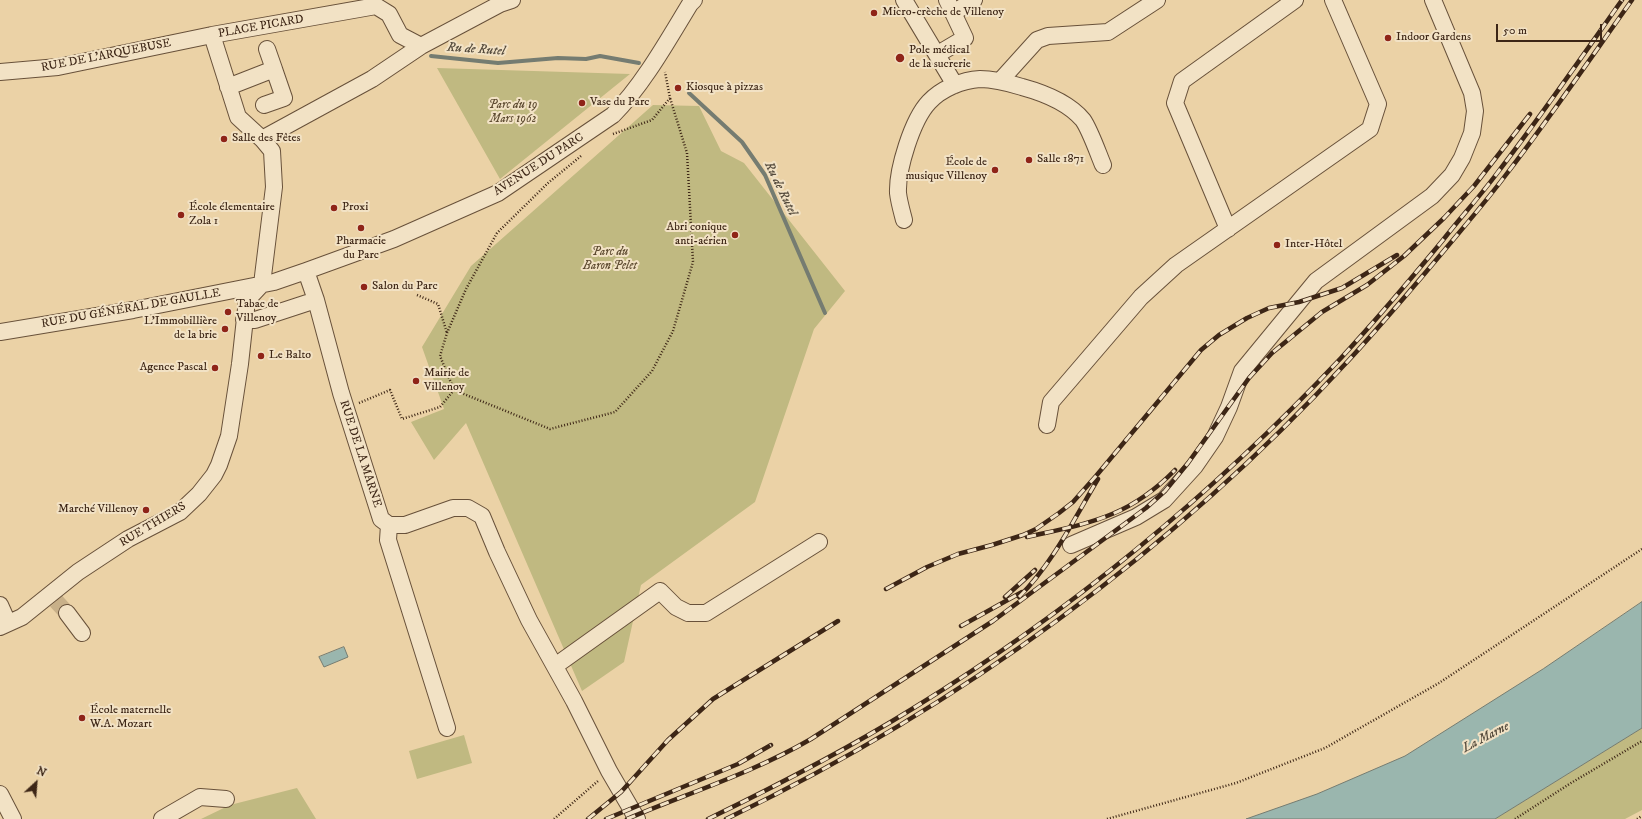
<!DOCTYPE html>
<html>
<head>
<meta charset="utf-8">
<style>
  body { margin:0 }
  #map { position:relative; width:1642px; height:819px; overflow:hidden; background:#ebd2a6; font-family:"IM FELL DW Pica",serif }
  canvas { display:block }
  .north { position:absolute; left:16px; top:763px; width:40px; height:40px; -webkit-text-stroke:3px #f2e2c5; paint-order:stroke; rotate:26deg; font-size:11px; font-weight:700; line-height:16px; text-align:center; color:#3d2616 }
  .north::after { content:''; display:block; margin:auto; width:14px; height:18px; background:#3d2616; clip-path:polygon(50% 0,100% 100%,50% 72%,0 100%) }
  .scale { position:absolute; left:1496px; top:24px; width:106px; height:18px; box-sizing:border-box; border:2px solid #3d2616; border-top:0; padding-left:5px; font-size:12px; line-height:14px; white-space:nowrap; color:#3d2616; -webkit-text-stroke:3px #f2e2c5; paint-order:stroke }
</style>
</head>
<body>
<div id="map">
<canvas width="1642" height="819"></canvas>
<div class="north">N</div>
<div class="scale">50 m</div>
</div>
<script>
const context = document.querySelector('canvas').getContext('2d');
context.lineJoin = 'round';
function fillPath(path, color) { context.fillStyle = color; context.fill(path, 'evenodd'); }
function trace(path, color, width, dash) { context.strokeStyle = color; context.lineWidth = width; context.lineCap = dash ? 'butt' : 'round'; context.setLineDash(dash || []); context.stroke(path); }
function write(font, color, halo, rows, align = 'center') {
  context.font = font + ' "IM FELL DW Pica",serif'; context.lineWidth = 4; context.setLineDash([]); context.textBaseline = 'middle'; context.strokeStyle = halo; context.fillStyle = color; for (const [text, x, y, turn = 0] of rows) {
    context.save(); context.translate(x, y); context.rotate((+turn || 0) * Math.PI / 180); context.textAlign = isNaN(turn) ? turn : align; if (halo) context.strokeText(text, 0, 0); context.fillText(text, 0, 0); context.restore();
  }
}
fillPath(new Path2D(`
  M 437,68 L 630,74 L 500,179 Z
  M 653,105 L 699,106 L 721,151 L 744,163 L 845,291 L 814,329 L 755,502 L 641,585 L 624,662 L 582,691 L 466,423 L 434,460 L 411,422 L 444,409 L 422,347 L 471,266 Z
  M 1642,728 L 1642,810 L 1625,819 L 1495,819 Z
  M 464,735 L 472,763 L 417,779 L 409,751 Z
  M 297,788 L 316,819 L 201,819 L 230,805 Z`), '#c0b981');
const water = new Path2D(`
  M 1642,602 L 1642,728 L 1495,819 L 1246,819 L 1317,794 L 1405,756 L 1543,669 Z
  M 344,647 L 348,657 L 324,667 L 319,657 Z`);
fillPath(water, '#9ab6ae');
trace(water, '#757c71', 1);
trace(new Path2D(`
  M 431,56 L 498,63 L 558,58 L 586,59 L 600,56 L 639,63
  M 689,93 L 742,142 L 765,175 L 825,313`), '#757c71', 4);
trace(new Path2D(`
  M 56,601 L 67,613`), '#c8b089', 16, [16, 8]);
const minor = new Path2D(`
  M 904,0 L 955,85
  M 953,13 L 974,0
  M 212,35 L 238,117 L 262,139 L 272,151 L 274,187 L 262,284
  M 267,49 L 274,69
  M 938,54 L 965,38 L 947,0
  M 0,72 L 58,67 L 212,35 L 376,6 L 389,14 L 400,35 L 421,46 L 500,4 L 512,0
  M 1000,81 L 1037,40 L 1048,36 L 1108,32 L 1157,0
  M 228,87 L 274,69 L 284,98 L 264,105
  M 262,139 L 372,79 L 421,46
  M 904,220 C 902,212 899,202 898,193 C 897,170 912,120 929,102 C 941,89 962,80 980,79 C 995,79 1009,83 1022,87 C 1044,93 1068,102 1083,120 C 1090,130 1098,153 1103,165
  M 1228,229 L 1175,103 L 1182,81 L 1295,0
  M 306,271 L 316,300 L 341,393 L 381,519 L 389,525 L 405,525 L 453,508 L 468,508 L 482,516 L 497,552 L 529,620 L 574,701 L 609,771 L 637,819
  M 244,320 L 255,320 L 316,300
  M 0,332 L 133,310 L 274,282 L 306,271 L 394,239 L 498,193 L 613,115 C 643,85 668,40 690,4 L 694,0
  M 1047,425 L 1051,402 L 1141,297 L 1176,265 L 1370,129 L 1378,104 L 1333,0
  M 389,525 L 388,540 L 447,728
  M 1071,545 L 1136,517 L 1164,500 L 1195,466 L 1215,437 L 1229,407 L 1242,371 L 1316,281 L 1432,196 L 1452,175 L 1462,158 L 1472,133 L 1475,111 L 1472,93 L 1433,0
  M 0,605 L 8,623
  M 67,613 L 82,633
  M 0,627 L 22,617 L 78,572 L 128,539 L 180,512 L 199,494 L 214,475 L 219,465 L 229,436 L 240,364 L 247,300 L 262,284
  M 555,666 L 660,591 L 676,607 L 688,613 L 706,613 L 819,542
  M 0,794 L 13,819
  M 162,819 L 200,797 L 226,799`);
trace(minor, '#68513a', 18);
trace(new Path2D(`
  M 613,134 L 652,120 L 670,98 L 665,72
  M 581,156 L 548,183 L 497,233 L 466,289 L 447,333 L 440,356 L 454,390 L 550,429 L 615,412 L 652,371 L 673,331 L 693,262 L 687,153 L 670,98
  M 417,295 L 438,304 L 447,333
  M 359,403 L 390,390 L 402,419 L 440,407 L 454,390
  M 554,819 L 598,781
  M 1107,819 L 1236,783 L 1325,748 L 1439,683 L 1642,549
  M 1515,819 L 1571,783 L 1642,741
  M 1637,819 L 1642,816`), '#3d2616', 2.5, [1, 2]);
trace(minor, '#f2e2c5', 16);
const rail = new Path2D(`
  M 1027,537 C 1089,523 1128,518 1175,470
  M 886,589 L 927,567 L 958,554 L 992,545 L 1023,535 L 1036,529 L 1059,513 L 1073,502 L 1096,476 L 1201,350 L 1219,335 L 1247,318 L 1269,308 L 1299,302 L 1342,288 L 1397,255
  M 1005,597 L 1035,570
  M 1019,597 C 1053,563 1074,519 1098,479
  M 961,626 L 1022,592
  M 588,819 L 621,792 L 668,740 L 713,699 L 838,621
  M 606,819 L 738,764 L 771,745
  M 627,819 C 688,793 753,773 811,739 L 993,621 L 1146,508 L 1165,491 L 1188,463 L 1249,378 L 1272,353 L 1322,312 L 1367,285 L 1404,256 L 1444,218 L 1474,186 L 1530,114
  M 708,819 C 778,785 846,750 912,709 C 1070,612 1214,493 1341,358 C 1376,320 1410,280 1443,240 C 1461,217 1481,195 1498,172 C 1541,116 1581,58 1622,0
  M 726,819 C 959,707 1173,551 1348,361 C 1386,320 1422,277 1458,234 C 1474,215 1490,196 1505,176 C 1549,119 1590,59 1632,0`);
trace(rail, '#3d2616', 4.5);
trace(rail, '#f2e2c5', 3, [9]);
for (const [x, y, r, color] of [
  [874,13,4,"#8f2418"],
  [1388,38,4,"#8f2418"],
  [900,58,5,"#8f2418"],
  [678,88,4,"#8f2418"],
  [582,103,4,"#8f2418"],
  [224,139,4,"#8f2418"],
  [1029,160,4,"#8f2418"],
  [995,170,4,"#8f2418"],
  [334,208,4,"#8f2418"],
  [181,215,4,"#8f2418"],
  [361,228,4,"#8f2418"],
  [735,235,4,"#8f2418"],
  [1277,245,4,"#8f2418"],
  [364,287,4,"#8f2418"],
  [228,312,4,"#8f2418"],
  [225,329,4,"#8f2418"],
  [261,356,4,"#8f2418"],
  [215,368,4,"#8f2418"],
  [416,381,4,"#8f2418"],
  [146,510,4,"#8f2418"],
  [82,718,4,"#8f2418"]
]) { const dot = new Path2D(); dot.arc(x, y, r, 0, 2 * Math.PI); context.fillStyle = color; context.fill(dot); trace(dot, '#f2e2c5', 1.5); }
write('12px', '#3d2616', '#f2e2c5', [
  ["Micro-crèche de Villenoy",882,13],
  ["Indoor Gardens",1396,38],
  ["Pole médical",909,51],
  ["de la sucrerie",909,65],
  ["Kiosque à pizzas",686,88],
  ["Vase du Parc",590,103],
  ["Salle des Fêtes",232,139],
  ["Salle 1871",1037,160],
  ["École de",987,163,"right"],
  ["musique Villenoy",987,177,"right"],
  ["École élementaire",189,208],
  ["Zola 1",189,222],
  ["Proxi",342,208],
  ["Abri conique",727,228,"right"],
  ["anti-aérien",727,242,"right"],
  ["Pharmacie",361,242,"center"],
  ["du Parc",361,256,"center"],
  ["Inter-Hôtel",1285,245],
  ["Salon du Parc",372,287],
  ["Tabac de",236,305],
  ["Villenoy",236,319],
  ["L'Immobillière",217,322,"right"],
  ["de la brie",217,336,"right"],
  ["Le Balto",269,356],
  ["Agence Pascal",207,368,"right"],
  ["Mairie de",424,374],
  ["Villenoy",424,388],
  ["Marché Villenoy",138,510,"right"],
  ["École maternelle",90,711],
  ["W.A. Mozart",90,725]
], 'left');
write('12px', '#3d2616', '#f2e2c5', [
  ["PLACE PICARD",261,27,-10],
  ["RUE DE L'ARQUEBUSE",106,56,-11],
  ["AVENUE DU PARC",539,165,-33],
  ["RUE DU GÉNÉRAL DE GAULLE",131,309,-10],
  ["RUE DE LA MARNE",360,454,72],
  ["RUE THIERS",153,525,-31]
]);
write('italic 12px', '#5e4b31', '#f2e2c5', [
  ["Parc du 19",513,106],
  ["Mars 1962",513,120],
  ["Parc du",610,253],
  ["Baron Pelet",610,267]
]);
write('italic 13px', '#544a3c', '#f2e2c5', [
  ["Ru de Rutel",476,50,4],
  ["Ru de Rutel",780,189,64],
  ["La Marne",1486,738,-28]
]);
</script>
</body>
</html>
